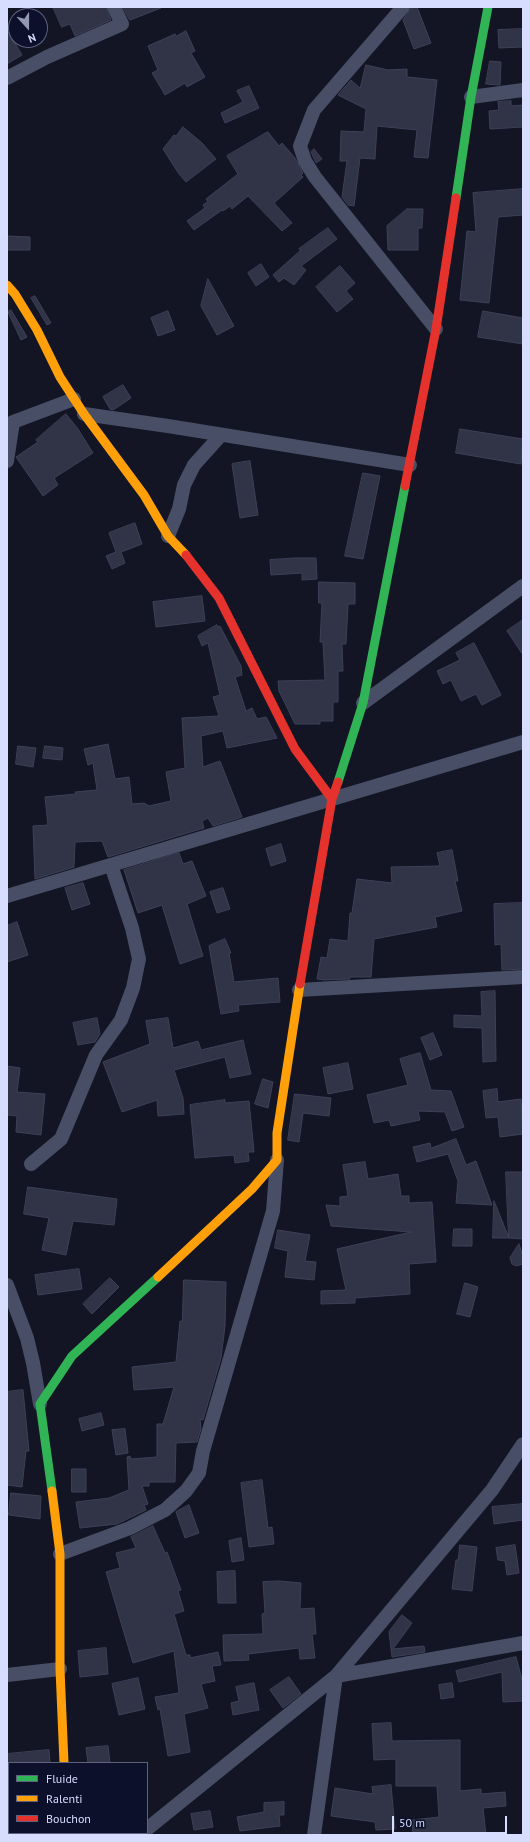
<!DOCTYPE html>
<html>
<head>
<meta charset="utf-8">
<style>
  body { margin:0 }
  #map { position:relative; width:530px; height:1842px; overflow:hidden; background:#131524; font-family:"PT Sans",sans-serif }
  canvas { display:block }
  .frame { position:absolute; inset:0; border:8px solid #d6ddff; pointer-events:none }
  .legend { position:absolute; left:8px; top:1762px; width:140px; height:72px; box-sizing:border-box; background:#0d102a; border:1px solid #5d627f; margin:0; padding:5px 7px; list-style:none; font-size:12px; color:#d6ddff }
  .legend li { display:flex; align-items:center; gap:8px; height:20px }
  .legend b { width:20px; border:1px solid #5d627f }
  .north { position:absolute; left:8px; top:8px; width:40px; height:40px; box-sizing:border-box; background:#0d102a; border:1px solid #5d627f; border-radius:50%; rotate:159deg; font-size:11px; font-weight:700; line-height:16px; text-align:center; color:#d6ddff }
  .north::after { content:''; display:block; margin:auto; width:14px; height:18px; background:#9297b2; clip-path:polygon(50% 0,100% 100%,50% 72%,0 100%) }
  .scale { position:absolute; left:392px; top:1816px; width:115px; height:18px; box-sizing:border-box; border:2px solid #d6ddff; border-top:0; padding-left:5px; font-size:12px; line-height:14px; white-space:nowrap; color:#d6ddff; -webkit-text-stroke:3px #0d102a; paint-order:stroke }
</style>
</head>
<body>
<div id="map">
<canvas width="530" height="1842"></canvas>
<div class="frame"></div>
<ul class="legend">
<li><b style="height:5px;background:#30b455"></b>Fluide</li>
<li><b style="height:5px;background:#ff9f0a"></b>Ralenti</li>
<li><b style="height:5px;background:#e5322d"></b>Bouchon</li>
</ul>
<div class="north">N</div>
<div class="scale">50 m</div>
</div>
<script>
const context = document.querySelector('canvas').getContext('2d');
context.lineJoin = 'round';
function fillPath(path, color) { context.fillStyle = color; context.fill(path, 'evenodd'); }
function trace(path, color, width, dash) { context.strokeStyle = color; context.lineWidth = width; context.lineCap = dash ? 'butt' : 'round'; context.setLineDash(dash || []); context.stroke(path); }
const building = new Path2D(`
  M 53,7 L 106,7 L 111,20 L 75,36 L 70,24 L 62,27 Z
  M 123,7 L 161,7 L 161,8 L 130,20 Z
  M 417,7 L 431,43 L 414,49 L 403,20 L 411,8 Z
  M 523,29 L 523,47 L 499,48 L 498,30 Z
  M 7,30 L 22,55 L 7,64 Z
  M 186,31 L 195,51 L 191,53 L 205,77 L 187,87 L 185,83 L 165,95 L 152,73 L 158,70 L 148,46 L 175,34 L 176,36 Z
  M 490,61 L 501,62 L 500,85 L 486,84 Z
  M 366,65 L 388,70 L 407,69 L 407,77 L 437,80 L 428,158 L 414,157 L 417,130 L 377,126 L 375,159 L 360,158 L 354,206 L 348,205 L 342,197 L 347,161 L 340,161 L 341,131 L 364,132 L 366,109 L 338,95 L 351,80 L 360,88 Z
  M 249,86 L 259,108 L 225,123 L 221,113 L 243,102 L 237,91 Z
  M 511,101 L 511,106 L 523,105 L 523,127 L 490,129 L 489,111 L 499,110 L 498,102 Z
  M 183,127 L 202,143 L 216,159 L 186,182 L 179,174 L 163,149 L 174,135 L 176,136 Z
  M 268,132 L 279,146 L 282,143 L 295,158 L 303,173 L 301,175 L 303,177 L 274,203 L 292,223 L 282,231 L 248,196 L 232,209 L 230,206 L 223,211 L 222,210 L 194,230 L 187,221 L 205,208 L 203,205 L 208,202 L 206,199 L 238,174 L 227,156 Z
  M 314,149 L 322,159 L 316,163 L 311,152 Z
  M 523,189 L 523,215 L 498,217 L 489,303 L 460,300 L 467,231 L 476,232 L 473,193 Z
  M 407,209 L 423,209 L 422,228 L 418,228 L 418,250 L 388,250 L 387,226 Z
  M 328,228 L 337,239 L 301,266 L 306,270 L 294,285 L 284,278 L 279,282 L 273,275 L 301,250 L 299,249 Z
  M 7,236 L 30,237 L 30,250 L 7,250 Z
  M 261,264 L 269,277 L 256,286 L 248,273 Z
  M 340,266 L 355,283 L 346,291 L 353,299 L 337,312 L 316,287 Z
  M 208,279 L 234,326 L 217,335 L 201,306 Z
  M 35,296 L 51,323 L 47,325 L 31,298 Z
  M 11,310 L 27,337 L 21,340 L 8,312 Z
  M 168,311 L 175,330 L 158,336 L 151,318 Z
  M 483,311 L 523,318 L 523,344 L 478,337 Z
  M 123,385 L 131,398 L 113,410 L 110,409 L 103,397 Z
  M 66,414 L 78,429 L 93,453 L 54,478 L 58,485 L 43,496 L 16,457 L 38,442 L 36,440 Z
  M 460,429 L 523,439 L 521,464 L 456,453 Z
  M 250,461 L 258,515 L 240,518 L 232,464 Z
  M 363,473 L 380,476 L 363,559 L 345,556 Z
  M 135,523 L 142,544 L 121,552 L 125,563 L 112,569 L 106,556 L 116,552 L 109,533 Z
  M 295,558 L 316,558 L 317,579 L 302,580 L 302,573 L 271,575 L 270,560 Z
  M 319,582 L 355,583 L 355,604 L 348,604 L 346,644 L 342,644 L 343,671 L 338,671 L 338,702 L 333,702 L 333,721 L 320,721 L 320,724 L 295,724 L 279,691 L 278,681 L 325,680 L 323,642 L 320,642 L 322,603 L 319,603 Z
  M 202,596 L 205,621 L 156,627 L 153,602 Z
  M 523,620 L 523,655 L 507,631 Z
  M 217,625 L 218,627 L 220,626 L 241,666 L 242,675 L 235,677 L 246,711 L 252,708 L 257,719 L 266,717 L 277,738 L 227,748 L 223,731 L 201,736 L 203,767 L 220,761 L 242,817 L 213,826 L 208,818 L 202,821 L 204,828 L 108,857 L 102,841 L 75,842 L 74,867 L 35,879 L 33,826 L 48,825 L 45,797 L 76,794 L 75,792 L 97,790 L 93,763 L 88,765 L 84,749 L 108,744 L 115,779 L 129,777 L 132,804 L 144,803 L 149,806 L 171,801 L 166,772 L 185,768 L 182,718 L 219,716 L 213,697 L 220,695 L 208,643 L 202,646 L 198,636 Z
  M 474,643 L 501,695 L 482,705 L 476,694 L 461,701 L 451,680 L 443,684 L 437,671 L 460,660 L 456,653 Z
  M 18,746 L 36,748 L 33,767 L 16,764 Z
  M 45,746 L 63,748 L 62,760 L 43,758 Z
  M 281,844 L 286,861 L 271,866 L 266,849 Z
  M 452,850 L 458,881 L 455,881 L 462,911 L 435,917 L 437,927 L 374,939 L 371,977 L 350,977 L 350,979 L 324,980 L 317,979 L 321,957 L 327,958 L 330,939 L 348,941 L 350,913 L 352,913 L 357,879 L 392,883 L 391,867 L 440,866 L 437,853 Z
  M 179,853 L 183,864 L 192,861 L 206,896 L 187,904 L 203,956 L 180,964 L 162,905 L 138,913 L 124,870 Z
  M 83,883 L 90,904 L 72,910 L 65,888 Z
  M 223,888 L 230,909 L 217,913 L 210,892 Z
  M 523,903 L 523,969 L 502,970 L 501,944 L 495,945 L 494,904 Z
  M 17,922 L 28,955 L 7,962 L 7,926 Z
  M 225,939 L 231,953 L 229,953 L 234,982 L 278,978 L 280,1002 L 238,1005 L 239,1011 L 221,1014 L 209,946 Z
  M 495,991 L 496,1061 L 483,1062 L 482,1028 L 454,1027 L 454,1015 L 482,1016 L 481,992 Z
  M 97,1018 L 100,1034 L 95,1042 L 78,1045 L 73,1023 Z
  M 168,1018 L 173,1048 L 198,1041 L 201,1050 L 243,1040 L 251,1074 L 230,1078 L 225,1057 L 174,1070 L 183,1098 L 184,1114 L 158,1116 L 157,1100 L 122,1112 L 103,1062 L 150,1044 L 146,1021 Z
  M 433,1033 L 442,1055 L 430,1060 L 421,1038 Z
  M 420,1053 L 431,1090 L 451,1091 L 464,1127 L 452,1131 L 445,1112 L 418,1111 L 420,1120 L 391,1126 L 389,1120 L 374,1123 L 367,1095 L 408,1085 L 400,1059 Z
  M 348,1063 L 353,1089 L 328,1094 L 323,1068 Z
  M 7,1066 L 20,1068 L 17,1092 L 45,1094 L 41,1135 L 16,1132 L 17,1116 L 7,1115 Z
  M 263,1079 L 273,1082 L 268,1108 L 255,1104 Z
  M 497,1089 L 498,1102 L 521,1099 L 523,1134 L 500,1137 L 498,1117 L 486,1118 L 483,1091 Z
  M 295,1094 L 331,1098 L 329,1116 L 303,1113 L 299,1142 L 288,1140 Z
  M 225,1100 L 225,1103 L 249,1101 L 254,1152 L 248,1152 L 249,1161 L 235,1163 L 234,1155 L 195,1158 L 190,1105 Z
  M 456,1139 L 466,1165 L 476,1161 L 492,1205 L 456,1203 L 458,1181 L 448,1154 L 417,1162 L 413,1147 L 430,1143 L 431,1148 Z
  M 365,1162 L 368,1179 L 398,1174 L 401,1196 L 409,1196 L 409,1203 L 432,1202 L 436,1262 L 409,1264 L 410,1294 L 355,1298 L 355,1303 L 321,1304 L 321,1291 L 346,1290 L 337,1249 L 411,1232 L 331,1226 L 326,1205 L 340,1206 L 340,1197 L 348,1196 L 343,1165 Z
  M 506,1172 L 523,1172 L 523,1239 L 509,1238 Z
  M 28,1187 L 117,1199 L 114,1225 L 73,1221 L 66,1255 L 42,1250 L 49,1218 L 24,1214 Z
  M 494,1201 L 509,1238 L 493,1238 Z
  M 454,1229 L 472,1229 L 472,1246 L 453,1246 Z
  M 278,1230 L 310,1235 L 305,1261 L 316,1262 L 314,1280 L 285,1277 L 288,1251 L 275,1248 Z
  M 519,1244 L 523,1256 L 523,1264 L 516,1266 L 512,1264 L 510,1258 Z
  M 79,1269 L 82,1289 L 38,1295 L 35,1275 Z
  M 110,1278 L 119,1287 L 92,1314 L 83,1304 Z
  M 184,1280 L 226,1282 L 225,1326 L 221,1358 L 203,1420 L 200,1419 L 201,1429 L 197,1442 L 176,1443 L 175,1482 L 149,1482 L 149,1486 L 142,1486 L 148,1504 L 144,1505 L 146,1510 L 117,1524 L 80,1528 L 76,1502 L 109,1498 L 129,1490 L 127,1457 L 130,1456 L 131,1459 L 157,1457 L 157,1424 L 163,1424 L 174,1387 L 134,1390 L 132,1367 L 176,1362 L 180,1321 L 182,1321 Z
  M 465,1283 L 478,1287 L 470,1317 L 457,1314 Z
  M 23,1390 L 29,1451 L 26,1451 L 22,1487 L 7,1485 L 7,1392 Z
  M 101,1413 L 104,1425 L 82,1431 L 79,1419 Z
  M 125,1429 L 128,1453 L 116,1455 L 112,1430 Z
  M 72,1469 L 86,1469 L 86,1492 L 72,1492 Z
  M 262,1480 L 268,1528 L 272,1527 L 274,1544 L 249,1547 L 241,1483 Z
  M 11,1493 L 41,1496 L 40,1519 L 9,1515 Z
  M 523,1504 L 523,1520 L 494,1524 L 492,1507 Z
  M 189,1505 L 199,1533 L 185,1538 L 176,1512 Z
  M 153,1526 L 165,1553 L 167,1552 L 181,1590 L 178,1591 L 184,1611 L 174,1614 L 186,1655 L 190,1655 L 190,1658 L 218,1652 L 221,1665 L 212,1666 L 215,1681 L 201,1684 L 208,1708 L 184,1714 L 190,1752 L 168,1756 L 160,1709 L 158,1710 L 155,1697 L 179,1693 L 174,1651 L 133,1663 L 106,1572 L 120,1568 L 116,1553 L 136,1548 L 131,1537 Z
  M 241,1538 L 244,1560 L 232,1562 L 229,1541 Z
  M 460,1545 L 477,1547 L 472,1591 L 452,1589 L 456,1560 L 458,1560 Z
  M 515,1545 L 519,1573 L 507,1575 L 505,1561 L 498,1560 L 496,1548 Z
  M 235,1571 L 236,1603 L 218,1603 L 217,1572 Z
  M 279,1581 L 301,1583 L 300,1609 L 314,1608 L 316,1634 L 312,1634 L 315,1658 L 300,1659 L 299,1648 L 248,1654 L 249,1660 L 224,1661 L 223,1635 L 263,1634 L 262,1614 L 265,1613 L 263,1582 Z
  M 402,1615 L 412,1623 L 393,1649 L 424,1646 L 425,1652 L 392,1657 L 389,1632 Z
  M 106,1648 L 108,1674 L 80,1677 L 78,1651 Z
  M 516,1657 L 523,1683 L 523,1701 L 503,1702 L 502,1672 L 459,1682 L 456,1671 Z
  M 289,1677 L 301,1694 L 283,1708 L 270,1690 Z
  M 138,1678 L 145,1709 L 119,1715 L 112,1684 Z
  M 254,1683 L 259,1710 L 233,1715 L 231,1703 L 239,1701 L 236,1687 Z
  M 452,1683 L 454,1697 L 441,1699 L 439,1685 Z
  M 391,1723 L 392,1741 L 460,1740 L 460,1791 L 481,1789 L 481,1794 L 505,1792 L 506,1806 L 483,1808 L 486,1835 L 413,1835 L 412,1820 L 439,1817 L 437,1786 L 396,1786 L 396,1759 L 374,1760 L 372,1724 Z
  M 108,1746 L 110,1763 L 88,1763 L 86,1748 Z
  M 49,1750 L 50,1763 L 7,1763 L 7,1754 Z
  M 391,1785 L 395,1829 L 376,1830 L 375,1822 L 331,1816 L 335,1788 L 373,1794 L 372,1787 Z
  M 284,1802 L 284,1815 L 279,1815 L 280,1826 L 240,1831 L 237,1817 L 264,1812 L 264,1803 Z
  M 210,1811 L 213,1827 L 194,1830 L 191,1814 Z`);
fillPath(building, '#313446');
trace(building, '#3e4058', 1);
trace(new Path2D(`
  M 403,7 L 314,110 L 300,146 L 305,161 L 315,177 L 436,329
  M 7,78 L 47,57 L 122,24 L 114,7
  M 471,97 L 523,90
  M 84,414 L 168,426 L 410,465
  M 7,461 L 13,422 L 74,399
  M 168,536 L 179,509 L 184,485 L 194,465 L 221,435
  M 363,703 L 523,586
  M 7,896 L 523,742
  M 299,990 L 523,977
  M 31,1164 L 61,1139 L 96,1055 L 121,1020 L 133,988 L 139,959 L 132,928 L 111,865
  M 7,1285 L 27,1338 L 33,1363 L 40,1404
  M 60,1554 L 130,1528 L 165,1510 L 186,1491 L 199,1473 L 203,1451 L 273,1211 L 277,1160
  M 7,1675 L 60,1669
  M 336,1676 L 523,1643
  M 147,1829 L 336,1676 L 492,1490 L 523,1444
  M 314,1835 L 336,1676`), '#484e65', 14);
trace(new Path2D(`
  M 456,198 L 471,97 L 488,7
  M 338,782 L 363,703 L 405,486
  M 52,1491 L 40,1404 L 72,1356 L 158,1277`), '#30b455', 9);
trace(new Path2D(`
  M 7,285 L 15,294 L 37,330 L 60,377 L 84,414 L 144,495 L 168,536 L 186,555
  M 158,1277 L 252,1189 L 277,1160 L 277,1133 L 300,984
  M 52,1491 L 60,1554 L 60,1669 L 64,1763`), '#ff9f0a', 9);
trace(new Path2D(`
  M 405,486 L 436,329 L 456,198
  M 186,555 L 219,598 L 295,749 L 332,799
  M 300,984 L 332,799 L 338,782
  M 67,1833 L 67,1835`), '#e5322d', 9);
</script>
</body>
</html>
